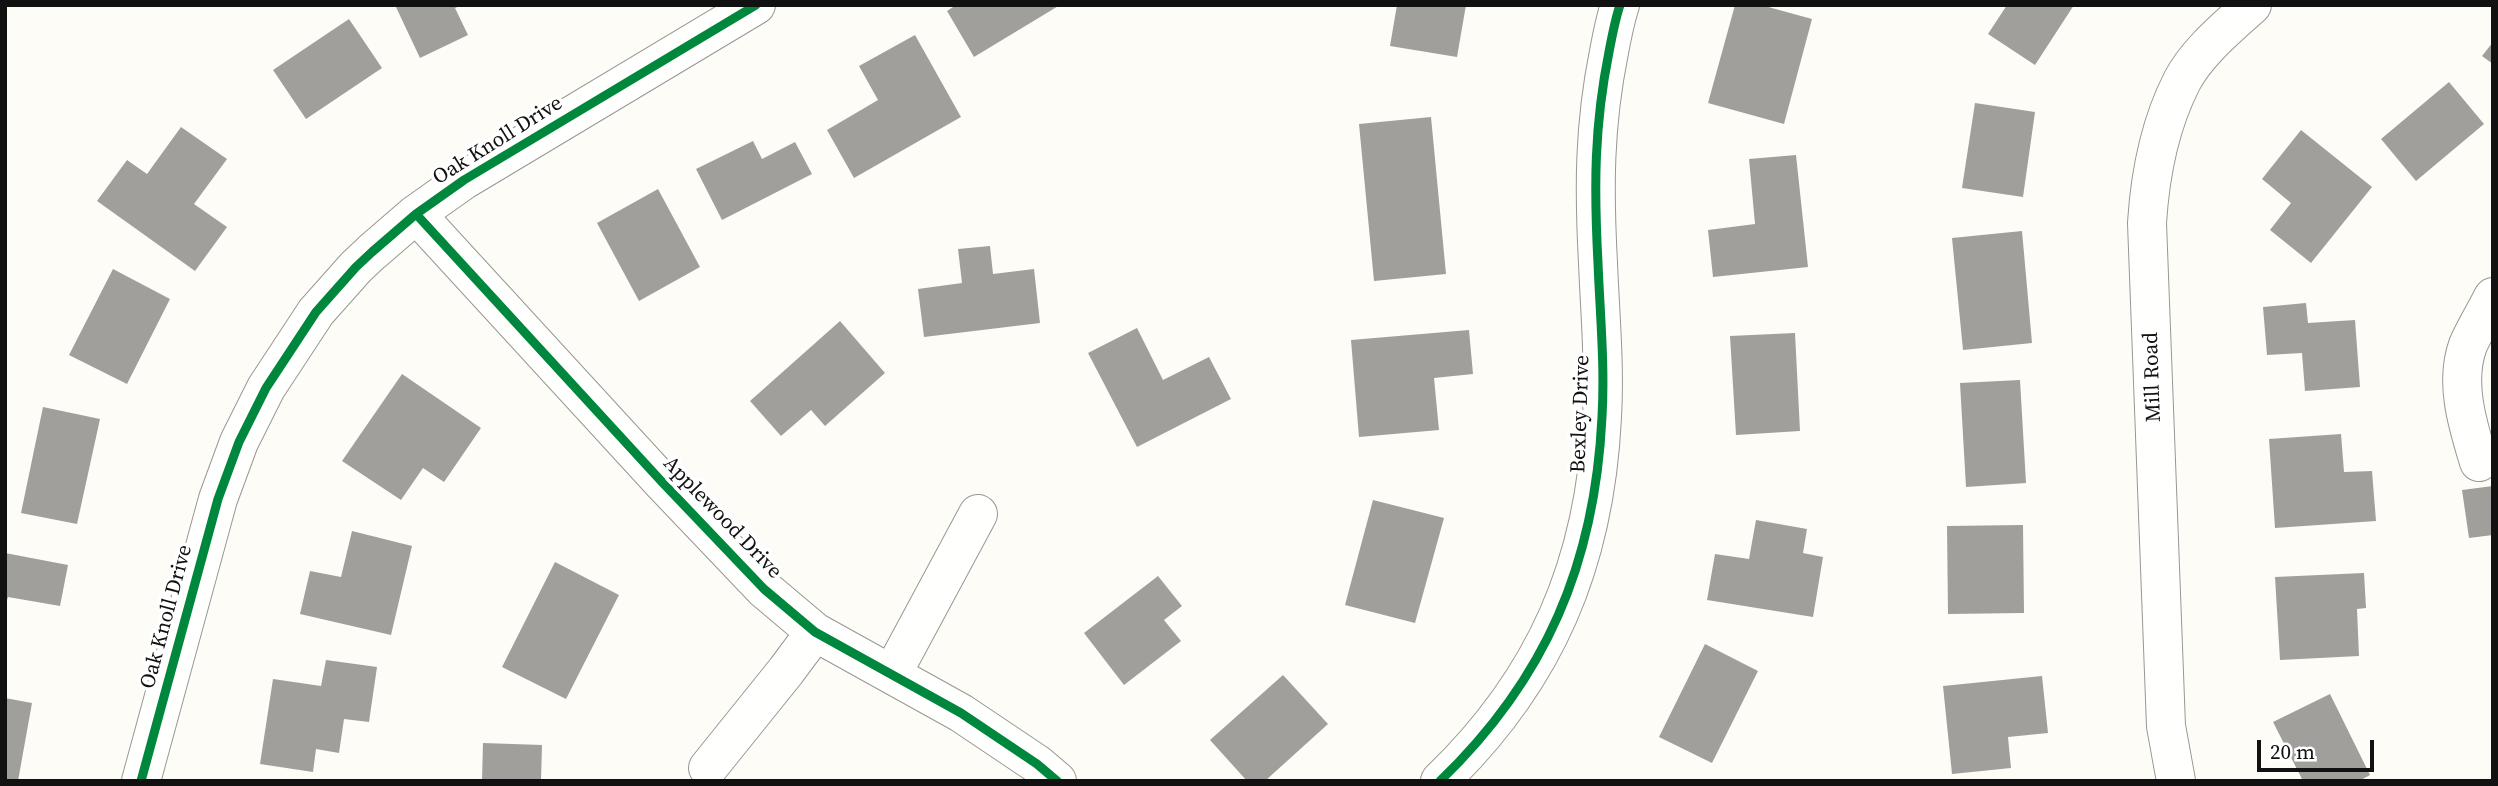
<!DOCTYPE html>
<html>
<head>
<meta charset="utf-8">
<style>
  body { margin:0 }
  #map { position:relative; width:2498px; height:786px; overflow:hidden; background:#fdfcf7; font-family:"Source Serif 4",serif }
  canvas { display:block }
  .frame { position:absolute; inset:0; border:7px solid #111; pointer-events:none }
  .scale { position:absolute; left:2257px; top:740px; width:117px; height:32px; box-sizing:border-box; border:4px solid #111; border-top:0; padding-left:9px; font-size:21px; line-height:24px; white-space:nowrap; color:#111; -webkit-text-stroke:5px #fff; paint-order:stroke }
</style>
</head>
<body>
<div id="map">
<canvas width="2498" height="786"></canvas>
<div class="frame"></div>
<div class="scale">20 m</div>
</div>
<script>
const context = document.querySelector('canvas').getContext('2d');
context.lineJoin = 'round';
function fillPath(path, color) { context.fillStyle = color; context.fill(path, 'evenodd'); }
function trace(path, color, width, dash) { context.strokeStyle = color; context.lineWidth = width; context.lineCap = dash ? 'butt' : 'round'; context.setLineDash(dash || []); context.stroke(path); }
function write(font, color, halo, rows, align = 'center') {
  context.font = font + ' "Source Serif 4",serif'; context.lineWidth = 7; context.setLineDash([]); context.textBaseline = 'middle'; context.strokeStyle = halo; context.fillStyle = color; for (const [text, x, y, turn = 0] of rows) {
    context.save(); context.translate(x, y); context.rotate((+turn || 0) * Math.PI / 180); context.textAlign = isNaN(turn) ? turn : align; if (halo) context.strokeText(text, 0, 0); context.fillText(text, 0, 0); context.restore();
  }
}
fillPath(new Path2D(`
  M 395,5 L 462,5 L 455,8 L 468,35 L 420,58 Z
  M 956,5 L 1060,5 L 974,57 L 947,11 Z
  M 1397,5 L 1466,5 L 1457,57 L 1390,46 Z
  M 1735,5 L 1761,5 L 1812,19 L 1784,124 L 1708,103 Z
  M 2007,5 L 2074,5 L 2035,65 L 1988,34 Z
  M 349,19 L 382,68 L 306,119 L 273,70 Z
  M 915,35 L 961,117 L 854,178 L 827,130 L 878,100 L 859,66 Z
  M 2493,42 L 2493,64 L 2482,56 Z
  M 2449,82 L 2484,124 L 2416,181 L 2381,139 Z
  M 1975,103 L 2035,112 L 2023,197 L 1962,188 Z
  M 1431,117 L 1446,274 L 1374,281 L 1359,124 Z
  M 181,127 L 227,159 L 194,204 L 227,227 L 195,271 L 97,201 L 127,160 L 147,174 Z
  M 2301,130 L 2372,187 L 2311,263 L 2270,230 L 2291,203 L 2262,179 Z
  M 753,141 L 762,159 L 795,142 L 812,174 L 722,220 L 696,169 Z
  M 1796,155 L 1808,267 L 1713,277 L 1708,230 L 1755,224 L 1749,159 Z
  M 658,189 L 700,267 L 639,301 L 597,223 Z
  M 2022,231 L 2032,343 L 1963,350 L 1952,238 Z
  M 990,246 L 993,274 L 1034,269 L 1040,323 L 924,337 L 918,289 L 962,283 L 958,249 Z
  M 113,269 L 170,299 L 127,384 L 69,355 Z
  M 2306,303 L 2308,323 L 2355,320 L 2360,387 L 2305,391 L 2302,353 L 2267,355 L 2263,307 Z
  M 840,321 L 885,373 L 825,426 L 811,410 L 781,436 L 750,401 Z
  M 1137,328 L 1163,380 L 1209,357 L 1231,399 L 1137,447 L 1088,353 Z
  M 1469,330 L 1473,374 L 1434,378 L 1439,430 L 1359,437 L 1351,340 Z
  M 1795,333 L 1800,431 L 1736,435 L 1730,336 Z
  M 402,374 L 481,428 L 444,482 L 423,468 L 401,500 L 342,461 Z
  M 2020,380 L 2026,483 L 1966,487 L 1960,383 Z
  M 43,407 L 100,419 L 77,524 L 21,513 Z
  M 2341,434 L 2344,472 L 2372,471 L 2376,521 L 2275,528 L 2269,439 Z
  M 2493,486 L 2493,535 L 2469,538 L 2462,490 Z
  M 1373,500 L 1444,518 L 1415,623 L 1345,605 Z
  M 1756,520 L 1807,529 L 1803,553 L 1823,557 L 1813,617 L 1707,600 L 1715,554 L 1749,559 Z
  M 2023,525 L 2024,613 L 1948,614 L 1947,526 Z
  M 352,531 L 412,546 L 391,635 L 300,614 L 310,571 L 341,577 Z
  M 5,553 L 68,565 L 60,606 L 8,597 L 5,606 Z
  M 555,562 L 619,595 L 566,699 L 502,667 Z
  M 2364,573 L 2366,608 L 2357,609 L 2359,656 L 2280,660 L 2275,577 Z
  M 1158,576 L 1182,606 L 1164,620 L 1181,641 L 1124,685 L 1084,633 Z
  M 1705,644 L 1758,671 L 1712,763 L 1659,737 Z
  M 326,660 L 377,667 L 369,722 L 344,719 L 339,753 L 316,749 L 313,772 L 260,764 L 273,679 L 321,686 Z
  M 1283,675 L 1328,724 L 1265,781 L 1247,781 L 1210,740 Z
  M 2042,676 L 2048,733 L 2008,737 L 2011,768 L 1952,774 L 1943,686 Z
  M 2330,694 L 2370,775 L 2359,781 L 2303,781 L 2273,722 Z
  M 5,698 L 32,703 L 18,781 L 5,781 Z
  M 483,743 L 542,745 L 541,781 L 482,781 Z`), '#a19f9c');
const street = new Path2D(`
  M 416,214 L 662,482 L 764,589 L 815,632 L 961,713 L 1037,764 L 1057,781
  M 2479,462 C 2468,426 2454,383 2468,345 C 2475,329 2485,313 2493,297
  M 892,674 L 978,514
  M 708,768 L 786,671 L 815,632
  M 141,781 L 218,499 L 239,442 L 266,388 L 316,312 L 356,267 L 372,252 L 416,214 L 464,180 L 756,5
  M 1440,781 C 1546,679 1595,563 1602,417 C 1605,366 1600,314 1598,263 C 1594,188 1594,126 1609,52 C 1612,36 1615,20 1620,5
  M 2176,781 L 2166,726 L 2147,223 C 2150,175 2160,124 2182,81 C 2197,52 2228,27 2252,5`);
trace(street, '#979795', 40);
trace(street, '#fffffe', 38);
trace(new Path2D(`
  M 416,214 L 662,482 L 764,589 L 815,632 L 961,713 L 1037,764 L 1057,781
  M 141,781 L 218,499 L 239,442 L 266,388 L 316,312 L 356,267 L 372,252 L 416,214 L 464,180 L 756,5
  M 1440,781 C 1546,679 1595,563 1602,417 C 1605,366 1600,314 1598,263 C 1594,188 1594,126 1609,52 C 1612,36 1615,20 1620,5`), '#00873e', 9);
write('21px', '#111', '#fff', [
  ["Oak Knoll Drive",498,141,-32],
  ["Mill Road",2153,377,-92],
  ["Bexley Drive",1581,414,-88],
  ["Applewood Drive",722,518,46],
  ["Oak Knoll Drive",167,617,-75]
]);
</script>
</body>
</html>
